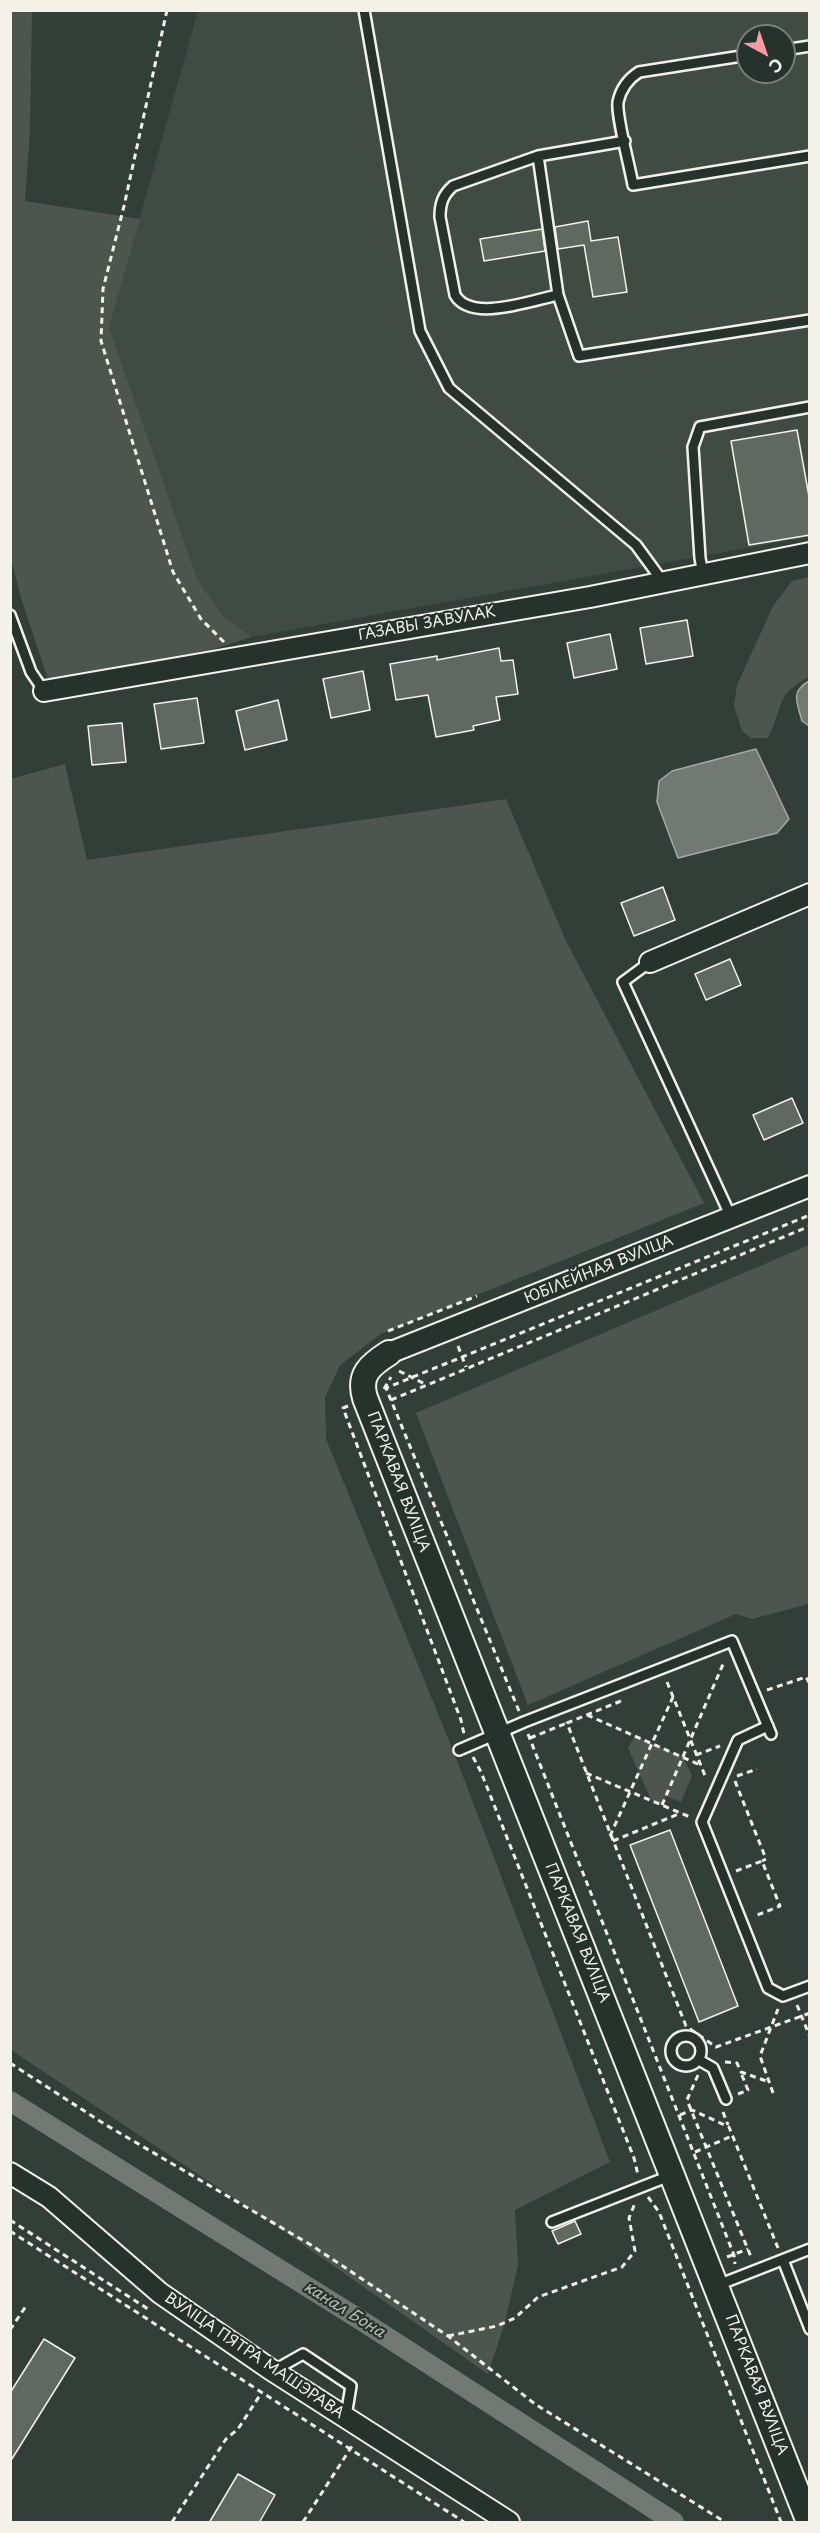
<!DOCTYPE html>
<html>
<head>
<meta charset="utf-8">
<style>
  body { margin:0 }
  #map { position:relative; width:820px; height:2533px; overflow:hidden; background:#323e38; font-family:"Playpen Sans",sans-serif }
  canvas { display:block }
  .frame { position:absolute; inset:0; border:12px solid #f4f1e8; pointer-events:none }
  .north { position:absolute; left:736px; top:24px; width:60px; height:60px; box-sizing:border-box; background:#26332d; border:2px solid #787f78; border-radius:50%; rotate:140deg; font-size:16px; font-weight:700; line-height:24px; text-align:center; color:#f4f1e8 }
  .north::after { content:''; display:block; margin:auto; width:21px; height:27px; background:#ff9aa2; clip-path:polygon(50% 0,100% 100%,50% 72%,0 100%) }
</style>
</head>
<body>
<div id="map">
<canvas width="820" height="2533"></canvas>
<div class="frame"></div>
<div class="north">С</div>
</div>
<script>
const context = document.querySelector('canvas').getContext('2d');
context.lineJoin = 'round';
function fillPath(path, color) { context.fillStyle = color; context.fill(path, 'evenodd'); }
function trace(path, color, width, dash) { context.strokeStyle = color; context.lineWidth = width; context.lineCap = dash ? 'butt' : 'round'; context.setLineDash(dash || []); context.stroke(path); }
function write(font, color, halo, rows, align = 'center') {
  context.font = font + ' "Playpen Sans",sans-serif'; context.lineWidth = 4.5; context.setLineDash([]); context.textBaseline = 'middle'; context.strokeStyle = halo; context.fillStyle = color; for (const [text, x, y, turn = 0] of rows) {
    context.save(); context.translate(x, y); context.rotate((+turn || 0) * Math.PI / 180); context.textAlign = isNaN(turn) ? turn : align; if (halo) context.strokeText(text, 0, 0); context.fillText(text, 0, 0); context.restore();
  }
}
fillPath(new Path2D(`
  M 198,11 L 809,11 L 809,537 L 251,637 L 224,617 L 198,581 L 109,327 ZM 748,36 L 784,36 L 784,72 L 748,72 Z`), '#404b44');
fillPath(new Path2D(`
  M 10,11 L 32,11 L 30,131 L 25,201 L 140,219 L 109,327 L 198,581 L 224,617 L 251,637 L 195,655 L 48,679 L 21,598 L 11,559 Z
  M 809,577 L 809,677 C 773,697 785,705 768,738 L 751,738 L 742,731 L 734,706 L 737,685 L 773,606 L 792,581 Z
  M 65,764 L 87,860 L 506,799 L 565,939 L 704,1203 L 381,1334 L 340,1365 L 325,1398 L 326,1439 L 456,1758 L 610,2162 L 515,2210 L 518,2265 L 505,2322 L 488,2374 L 285,2232 L 11,2050 L 10,779 Z
  M 809,1245 L 809,1604 L 752,1619 L 736,1614 L 528,1705 L 416,1413 Z
  M 635,1736 L 683,1757 L 692,1776 L 681,1802 L 666,1796 L 662,1805 L 651,1800 L 628,1748 Z`), '#4c564f');
const water = new Path2D(`
  M 809,681 L 810,726 L 809,726 L 802,721 C 797,702 790,692 809,681 Z
  M 756,749 L 789,819 L 777,833 L 678,858 L 657,802 L 659,781 L 672,771 Z`);
fillPath(water, '#727972');
trace(water, '#a6a9a1', 1.5);
trace(new Path2D(`
  M 10,2101 L 359,2319 L 674,2522`), '#727972', 20);
const building = new Path2D(`
  M 588,221 L 591,241 L 618,237 L 627,292 L 593,297 L 584,245 L 558,249 L 555,227 Z
  M 542,229 L 545,251 L 484,261 L 480,239 Z
  M 797,430 L 810,502 L 810,535 L 749,545 L 731,441 Z
  M 687,620 L 693,656 L 646,664 L 640,628 Z
  M 610,634 L 617,669 L 574,678 L 567,643 Z
  M 499,648 L 501,661 L 513,660 L 518,694 L 496,697 L 500,720 L 473,726 L 474,730 L 436,737 L 428,695 L 396,700 L 390,664 L 437,656 L 437,660 Z
  M 363,671 L 370,710 L 331,718 L 323,679 Z
  M 197,698 L 204,743 L 161,749 L 154,704 Z
  M 278,700 L 287,740 L 245,750 L 236,711 Z
  M 122,723 L 126,762 L 92,765 L 88,726 Z
  M 663,887 L 675,920 L 634,936 L 621,903 Z
  M 730,959 L 741,985 L 706,1000 L 695,974 Z
  M 792,1098 L 803,1123 L 764,1140 L 753,1115 Z
  M 670,1830 L 738,2006 L 699,2022 L 630,1845 Z
  M 575,2221 L 581,2234 L 558,2244 L 552,2231 Z
  M 44,2339 L 75,2358 L 10,2462 L 10,2393 Z
  M 238,2474 L 275,2495 L 259,2523 L 209,2523 Z`);
fillPath(building, '#5f6861');
trace(building, '#f4f1e8', 1.5);
const service = new Path2D(`
  M 364,10 L 420,331 L 449,388 L 636,545 L 663,582
  M 784,50 L 810,46
  M 748,55 L 639,72 C 628,79 621,88 618,102 C 616,116 630,167 633,185 L 810,156
  M 625,141 L 538,156 L 453,186 C 443,195 440,203 440,217 L 455,295 C 471,323 532,300 558,295 L 579,356 L 810,320
  M 538,156 L 558,295
  M 703,574 L 700,558 L 693,447 L 700,427 L 810,407
  M 10,615 L 31,672 L 44,691
  M 650,962 L 623,982 L 731,1217
  M 768,1726 L 738,1740 L 702,1822 L 768,1988 L 783,1996 L 810,1986
  M 459,1750 L 524,1722 L 732,1641 L 771,1734
  M671 2051a15 15 0 1 1 30 0a15 15 0 1 1-30 0Z
  M 699,2060 L 713,2068 L 726,2099
  M 552,2222 L 672,2175
  M 783,2260 L 810,2329
  M 718,2285 L 810,2249
  M 274,2368 L 280,2367 L 303,2354 L 351,2386 L 347,2410 L 349,2416`);
const minor = new Path2D(`
  M 44,691 L 590,597 L 810,553
  M 650,962 L 810,894
  M 389,1353 L 810,1186
  M 10,2173 L 49,2197 L 160,2293 L 270,2369 L 509,2522`);
const tertiary = new Path2D(`
  M 389,1353 C 370,1365 358,1375 365,1398 C 512,1773 664,2146 809,2522`);
trace(service, '#f4f1e8', 14);
trace(minor, '#f4f1e8', 24);
trace(tertiary, '#f4f1e8', 28);
trace(new Path2D(`
  M 167,10 L 124,206 L 103,289 L 101,341 L 173,572 L 201,619 L 224,642
  M 388,1331 L 477,1296
  M 458,1346 L 466,1367
  M 399,1371 L 425,1384
  M 384,1389 L 391,1377
  M 391,1400 L 810,1226
  M 348,1406 L 343,1408 L 461,1720 L 464,1734
  M 667,1682 L 706,1778
  M 767,1690 L 806,1677 L 810,1684
  M 621,1701 L 567,1723 L 686,2026 L 716,2047 L 810,2013
  M 519,1711 L 386,1388 L 810,1215
  M 587,1715 L 700,1765
  M 528,1734 L 734,2255 L 735,2264
  M 530,1738 L 567,1723
  M 696,1755 L 720,1746
  M 473,1757 L 481,1772 L 634,2158 L 638,2175
  M 586,1773 L 690,1817
  M 737,1776 L 757,1769
  M 735,1781 L 766,1859 L 762,1861
  M 662,1805 L 724,1662
  M 610,1836 L 673,1697
  M 613,1841 L 681,1813
  M 736,1871 L 762,1861 L 780,1906 L 755,1916
  M 797,2005 L 810,2037
  M 725,2062 L 737,2063 L 741,2072 L 769,2082
  M 10,2063 L 106,2125 L 311,2245 L 448,2336 L 535,2404 L 725,2522
  M 698,2075 L 687,2100 L 751,2257
  M 773,2093 L 760,2056 L 778,2009
  M 738,2094 L 748,2090 L 741,2073
  M 723,2112 L 728,2125
  M 680,2115 L 692,2110 L 729,2127 L 778,2248
  M 695,2152 L 732,2136
  M 648,2197 L 659,2212 L 781,2522
  M 10,2220 L 148,2309
  M 10,2231 L 464,2522
  M 727,2257 L 748,2249
  M 10,2330 L 26,2306
  M 448,2336 L 497,2326 L 515,2318 L 538,2297 L 622,2267 L 635,2251 L 629,2218 L 635,2203
  M 172,2522 L 226,2439 L 238,2429 L 262,2392
  M 303,2522 L 354,2443`), '#f4f1e8', 3, [6, 4.5]);
trace(service, '#26332d', 9);
trace(minor, '#26332d', 20);
trace(tertiary, '#26332d', 24);
write('15px', '#f4f1e8', '#26332d', [
  ["ГАЗАВЫ ЗАВУЛАК",427,624,-10],
  ["ЮБІЛЕЙНАЯ ВУЛІЦА",599,1270,-22],
  ["ПАРКАВАЯ ВУЛІЦА",398,1482,69],
  ["ПАРКАВАЯ ВУЛІЦА",577,1933,68],
  ["ВУЛІЦА ПЯТРА МАШЭРАВА",254,2356,34],
  ["ПАРКАВАЯ ВУЛІЦА",756,2385,69]
]);
write('italic 16px', '#babbb3', '#26332d', [
  ["канал Бона",344,2310,32]
]);
</script>
</body>
</html>
